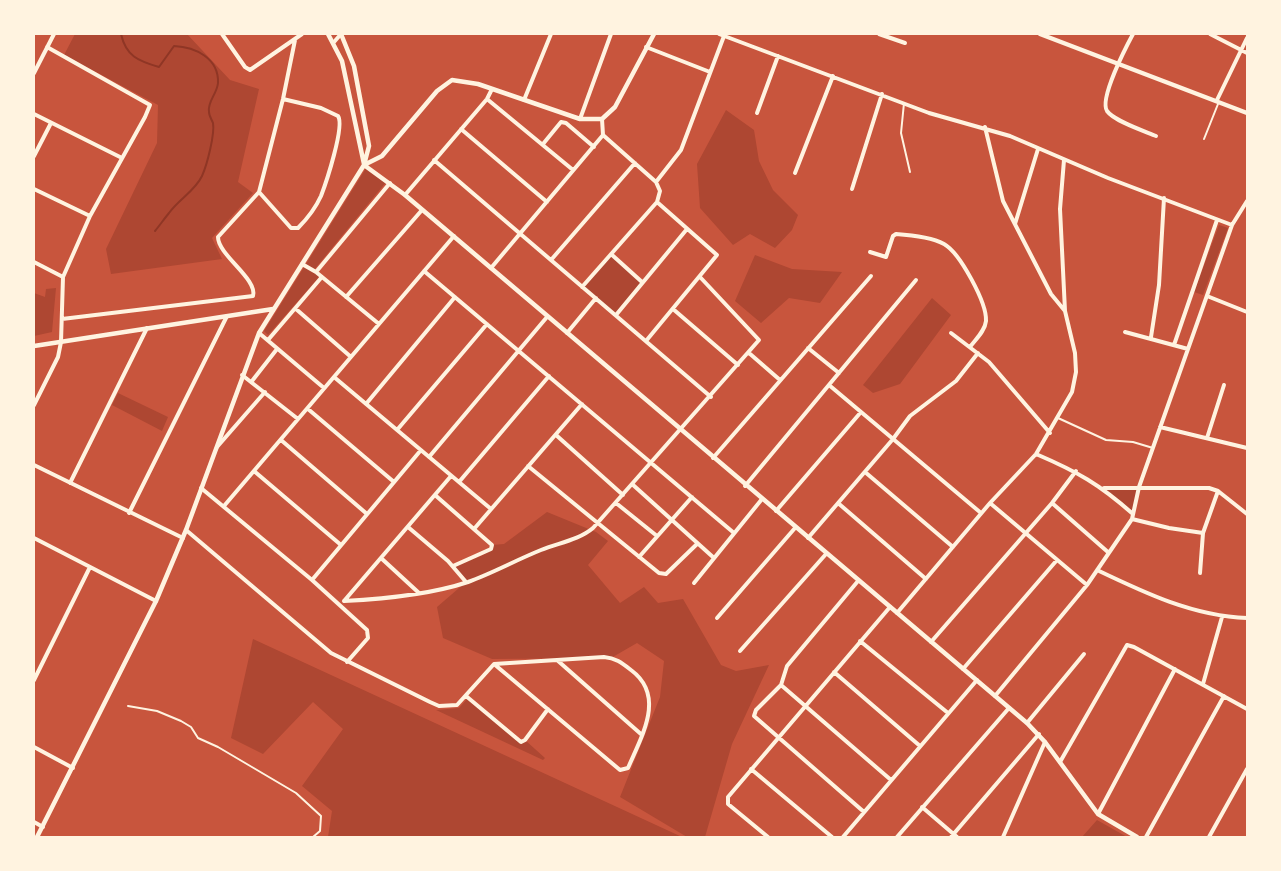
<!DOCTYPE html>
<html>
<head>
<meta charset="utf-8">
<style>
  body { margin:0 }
  #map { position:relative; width:1281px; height:871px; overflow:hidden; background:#c8553d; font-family:"Asap Condensed",sans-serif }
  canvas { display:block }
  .frame { position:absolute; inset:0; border:35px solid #fff3e0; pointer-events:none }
</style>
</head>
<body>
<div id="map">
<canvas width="1281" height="871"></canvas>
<div class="frame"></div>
</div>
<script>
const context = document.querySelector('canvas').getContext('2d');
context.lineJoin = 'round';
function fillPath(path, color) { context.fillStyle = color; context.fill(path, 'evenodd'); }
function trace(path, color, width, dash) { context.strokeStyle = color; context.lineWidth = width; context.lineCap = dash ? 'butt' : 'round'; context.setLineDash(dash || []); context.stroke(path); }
fillPath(new Path2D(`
  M 75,34 L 187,34 L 230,80 L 259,89 L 238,182 L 253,193 L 212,238 L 222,259 L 111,274 L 106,249 L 157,143 L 158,105 L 64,55 Z
  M 726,110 L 754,130 L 759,161 L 773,190 L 798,215 L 792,230 L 775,248 L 750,234 L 733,245 L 700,208 L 697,164 Z
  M 368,165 L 387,181 L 314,270 L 321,275 L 268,335 L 264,331 Z
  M 1219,225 L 1228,228 L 1203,295 L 1194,292 Z
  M 611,254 L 642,282 L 616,315 L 582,287 Z
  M 755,255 L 792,269 L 842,272 L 820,303 L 789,298 L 761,323 L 735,301 Z
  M 56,288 L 52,332 L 34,336 L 34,293 L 45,297 L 46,289 Z
  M 932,298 L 951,315 L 900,384 L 873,393 L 863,385 Z
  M 118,393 L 168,417 L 162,431 L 112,405 Z
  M 1138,487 L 1133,514 L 1104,488 Z
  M 547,512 L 596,532 L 608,541 L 588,565 L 620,603 L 644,587 L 658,603 L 683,599 L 721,665 L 736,671 L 769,665 L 732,744 L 705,837 L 687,837 L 620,797 L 660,697 L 664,661 L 637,643 L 611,658 L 492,659 L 443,638 L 437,607 L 466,582 L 453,566 L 483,555 L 492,545 L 504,544 Z
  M 253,639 L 682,837 L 328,837 L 332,811 L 302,786 L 343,729 L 313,702 L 263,754 L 231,738 Z
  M 468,698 L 518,741 L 525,740 L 545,758 L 543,760 L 436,710 L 459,708 Z
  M 1097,820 L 1127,837 L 1082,837 Z`), '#ae4732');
trace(new Path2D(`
  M 121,34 C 126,56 138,61 159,67 L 174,46 C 195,47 219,58 218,83 C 217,94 207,102 209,112 C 209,116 212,120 213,123 C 215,134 207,165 202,176 C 195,191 179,199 169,213 C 164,219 160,225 155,231`), '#8f3625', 2);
trace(new Path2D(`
  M 904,103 L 901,133 L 910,172
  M 1204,139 L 1218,104
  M 1058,418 L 1106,440 L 1133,442 L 1153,448
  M 128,706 L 157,711 L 181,721 L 191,727 L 198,738 L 218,747 L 296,793 L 321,816 L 320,831 L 313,837`), '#fff3e0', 2);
trace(new Path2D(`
  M 222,34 L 245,67 L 250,70 L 302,34
  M 719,34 L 929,113 L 1010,136 L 1108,178 L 1232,225
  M 879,34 L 905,43
  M 1133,34 C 1126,47 1099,99 1107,111 C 1114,121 1144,131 1156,136
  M 1210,34 L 1247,53
  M 334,42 L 341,34
  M 646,47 L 710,72
  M 34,73 L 54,34
  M 487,99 L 573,170
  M 524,100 L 551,34
  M 1217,100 L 1247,38
  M 757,113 L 778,56
  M 34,114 L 122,158
  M 580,119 L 611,34
  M 985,127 L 1003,201 L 1051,294 L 1065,311
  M 461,129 L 547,202
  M 543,144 L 561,122 L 566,123 L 594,147
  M 34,156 L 51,123
  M 434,160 L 711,397
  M 795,173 L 833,76
  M 656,182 L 681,150 L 724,36
  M 34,189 L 90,216
  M 852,189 L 882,94
  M 259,192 L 291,228 L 298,228 C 307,219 316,207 321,196 C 326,183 345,126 338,116 L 321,108 L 283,99
  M 405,195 L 487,99 L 492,89
  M 1015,224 L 1038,149
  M 870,252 L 886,257 L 893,236 L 896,234 C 911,235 931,237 944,244 C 960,253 987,303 986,321 C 985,331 976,339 970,347
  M 611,254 L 642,282
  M 551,260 L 635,163
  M 34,262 L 63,277
  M 302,264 L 316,272
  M 491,268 L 603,135 L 602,119
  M 424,271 L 734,533
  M 582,287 L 657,202 L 660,191 L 656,182 L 603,135
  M 1207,296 L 1247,312
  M 346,297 L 422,210
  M 296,309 L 351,357
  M 673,309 L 738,365
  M 616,315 L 687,229
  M 62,319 L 253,296 C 258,279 218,255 218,237 L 259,192 L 283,99 L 295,40
  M 379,324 L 316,272 L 390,183
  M 1125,332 L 1188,349
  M 259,333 L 324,388
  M 567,333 L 596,298
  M 951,333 L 989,362 L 1050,433
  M 1151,337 L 1159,285 L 1164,198
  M 268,340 L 321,278
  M 646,341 L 717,255 L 657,202
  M 1174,345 L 1217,220
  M 808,348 L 839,373
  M 749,353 L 780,380
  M 242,375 L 298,419
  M 334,377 L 491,509
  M 252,381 L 277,349
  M 829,385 L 981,513
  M 366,404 L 455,297
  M 34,405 L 58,357 L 61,342 L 63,277 L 90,216 L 145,117 L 150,105 L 47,47
  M 308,409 L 394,482
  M 1160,427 L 1247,448
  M 397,430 L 487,324
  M 556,435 L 623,495
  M 1207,438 L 1224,385
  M 281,440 L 367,514
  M 217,447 L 265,392
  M 1036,454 C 1078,472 1099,484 1133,514
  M 429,457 L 547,317
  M 713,458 L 871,276
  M 34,465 L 183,538
  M 528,466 L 659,573 L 666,574 L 697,544
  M 254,471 L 341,545
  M 865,472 L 953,547
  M 459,482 L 549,376
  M 70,483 L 147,328
  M 632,484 L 714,558
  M 745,486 L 916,280
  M 201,488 L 312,580 L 367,630 L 368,638 L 347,662
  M 1104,488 L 1209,488 L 1218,491 L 1247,514
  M 435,495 L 492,545 L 491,549 L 453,566
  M 616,503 L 657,536
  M 838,503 L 926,579
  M 990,503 L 1087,585
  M 1052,503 L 1109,553
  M 224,506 L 454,236
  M 776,511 L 861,412
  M 129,513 L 227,316
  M 1132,519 L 1169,528 L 1203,533
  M 408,527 L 448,561 L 466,582
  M 474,529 L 582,404
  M 186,530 L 331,653 L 430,702 L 439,706 L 457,705 L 494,664 L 604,657 C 616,658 622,663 631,670 C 666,696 642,735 628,768 L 620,770 L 494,664
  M 34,538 L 156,601
  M 808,538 L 893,439 L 910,416 L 956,381 L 978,353
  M 639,557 L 692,497
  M 381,558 L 419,593
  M 1097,570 C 1145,593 1193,616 1247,618
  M 1200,573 L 1203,533 L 1218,491
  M 312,580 L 421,450
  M 858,581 L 787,666 L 781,685 L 756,710 L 754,716 L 864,812
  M 694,583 L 762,499
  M 344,601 C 384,599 429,595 468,582 C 493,573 516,560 541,550 C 558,543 579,540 593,528 L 759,340 L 700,277
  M 344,601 L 451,476
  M 897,613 L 990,503 L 1036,454 L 1072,392 L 1076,372 L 1075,353 L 1065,311 L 1060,209 L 1064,160
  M 717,618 L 795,528
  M 860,641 L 948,713
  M 931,642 L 1052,503 L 1076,471
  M 740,651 L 826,554
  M 557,660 L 642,735
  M 963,669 L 1057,560
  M 834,672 L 920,746
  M 34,680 L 90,567
  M 1203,684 L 1222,617
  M 781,685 L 891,780
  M 466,696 L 521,742 L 525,740 L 548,709
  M 995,696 L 1087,585 L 1132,519 L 1139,487 L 1232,225 L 1247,201
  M 1027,723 L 1084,654
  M 34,747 L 73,768
  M 1060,762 L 1127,645 L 1134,647 L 1247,709
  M 751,769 L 832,837
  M 922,807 L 957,837
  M 1098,814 L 1175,669
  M 34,822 L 43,827
  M 768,837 L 728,804 L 728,797 L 890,607
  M 843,837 L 977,680
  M 897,837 L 1009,708
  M 951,837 L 1039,734
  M 1003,837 L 1045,742
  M 1146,837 L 1224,696
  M 1209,837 L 1247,769`), '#fff3e0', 4);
trace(new Path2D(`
  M 328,34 L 342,61 L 364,164
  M 1040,34 L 1247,113
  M 364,165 L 405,195 L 1027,723 L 1045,742 L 1098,814 L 1137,837
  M 364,165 L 382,156 L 437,91 L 452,80 L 478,84 L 580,119 L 602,119 L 615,107 L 654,34
  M 34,346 L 273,309
  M 37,837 L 156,601 L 186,530 L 259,333 L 364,165 L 369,146 L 354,66 L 341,34`), '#fff3e0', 4.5);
</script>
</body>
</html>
